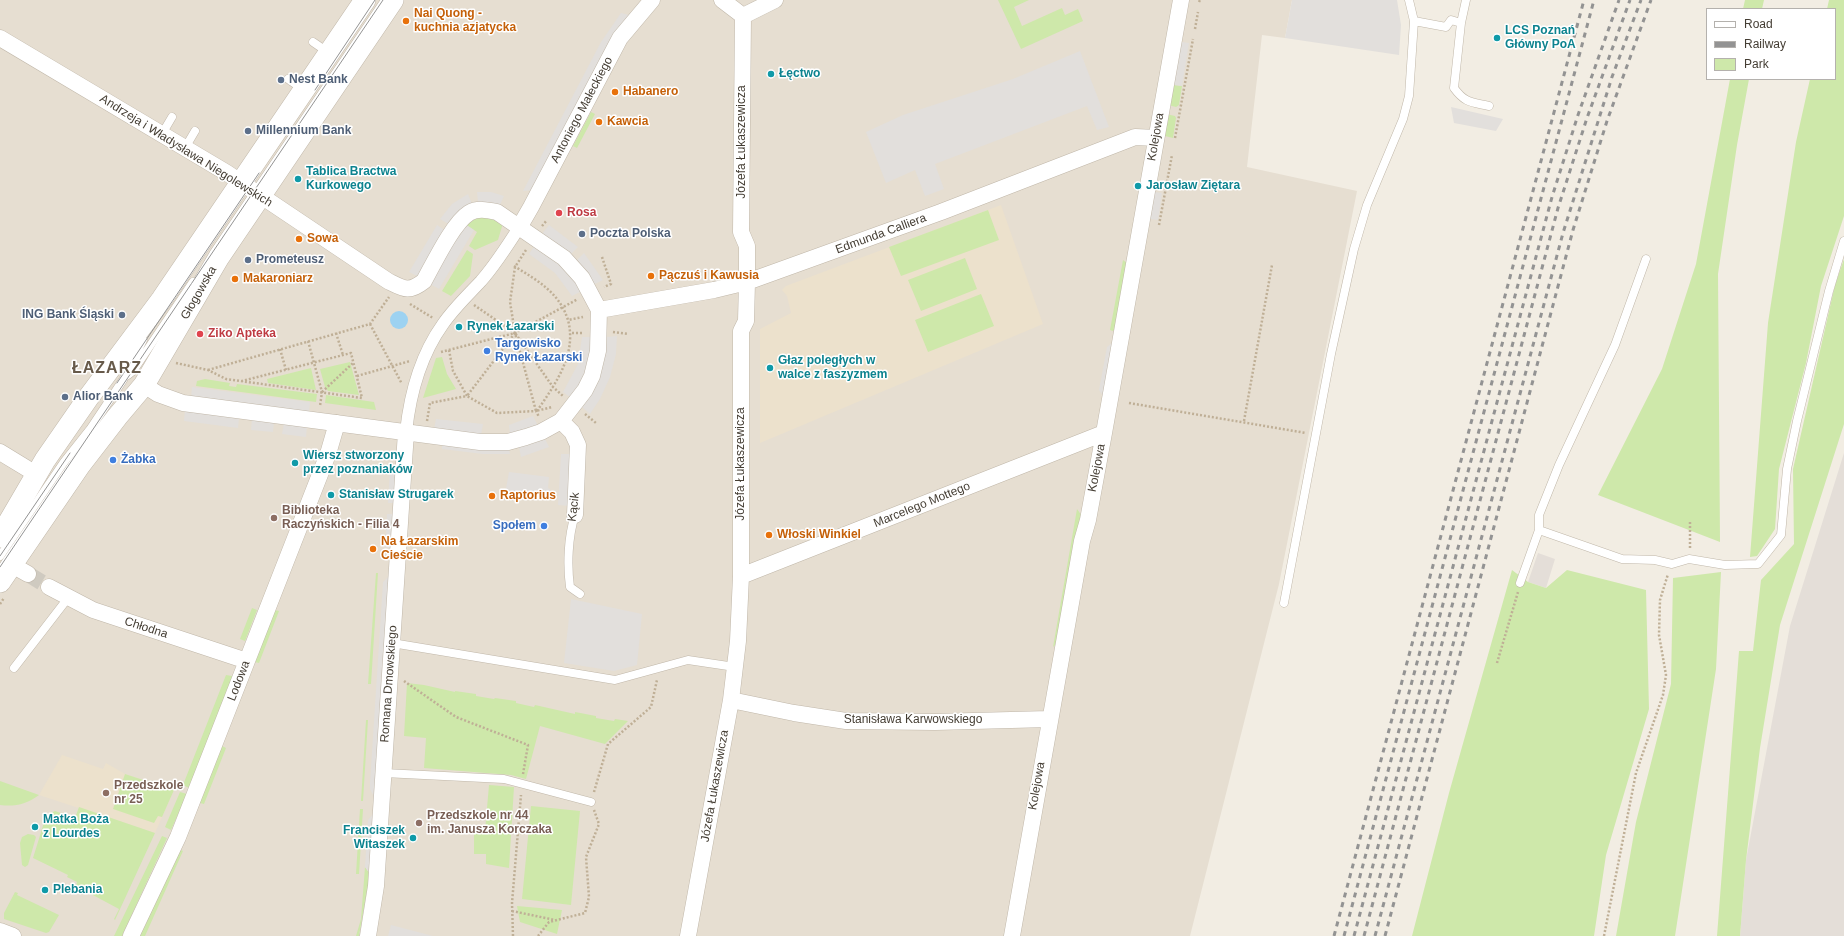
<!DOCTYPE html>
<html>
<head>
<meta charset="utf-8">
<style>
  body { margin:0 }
  #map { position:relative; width:1844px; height:936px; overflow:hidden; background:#f2ede3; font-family:Helvetica,sans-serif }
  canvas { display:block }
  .legend { position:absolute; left:1706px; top:8px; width:130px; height:72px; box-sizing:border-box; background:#fff; border:1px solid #b4b1ad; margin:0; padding:5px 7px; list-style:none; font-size:12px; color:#443d33 }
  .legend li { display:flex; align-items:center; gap:8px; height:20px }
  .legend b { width:20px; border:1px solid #b4b1ad }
</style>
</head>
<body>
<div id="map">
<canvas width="1844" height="936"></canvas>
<ul class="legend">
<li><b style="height:5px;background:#fff"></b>Road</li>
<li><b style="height:5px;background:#939393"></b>Railway</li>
<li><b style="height:11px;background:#cee8aa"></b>Park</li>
</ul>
</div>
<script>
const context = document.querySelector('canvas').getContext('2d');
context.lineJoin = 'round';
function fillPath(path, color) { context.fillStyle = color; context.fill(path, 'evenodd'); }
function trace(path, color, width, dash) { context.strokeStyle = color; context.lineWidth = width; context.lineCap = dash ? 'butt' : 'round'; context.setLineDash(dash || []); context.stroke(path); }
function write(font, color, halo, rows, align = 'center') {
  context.font = font + ' Helvetica,sans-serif'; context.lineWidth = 3; context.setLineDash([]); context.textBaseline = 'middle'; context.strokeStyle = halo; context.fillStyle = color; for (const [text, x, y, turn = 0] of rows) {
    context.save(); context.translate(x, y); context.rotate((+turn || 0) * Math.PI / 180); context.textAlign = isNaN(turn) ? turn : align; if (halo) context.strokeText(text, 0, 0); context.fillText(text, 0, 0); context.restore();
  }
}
fillPath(new Path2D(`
  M 0,0 L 1292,0 L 1285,38 L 1262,35 L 1247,167 L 1357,191 L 1279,584 L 1190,936 L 0,936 Z`), '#e6ded1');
fillPath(new Path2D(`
  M 1844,453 L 1844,936 L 1740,936 L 1746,860 L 1790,626 Z
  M 1538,553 L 1555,559 L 1546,588 L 1528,582 Z`), '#e4ded8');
fillPath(new Path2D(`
  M 1001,205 L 1043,324 L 760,443 L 760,329 L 791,313 L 787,296 L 782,290 L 786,286 Z
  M 62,755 L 103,769 L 106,763 L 125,774 L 174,790 L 155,833 L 39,795 Z`), '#ece1cc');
fillPath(new Path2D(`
  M 998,0 L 1029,0 L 1014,7 L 1022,26 L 1062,8 L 1065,15 L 1078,9 L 1083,21 L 1021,49 Z
  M 1745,0 L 1764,0 L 1762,9 L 1743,9 Z
  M 1829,0 L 1844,0 L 1844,216 L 1821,286 L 1806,363 L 1779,469 L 1775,529 L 1757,556 L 1750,557 L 1768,323 L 1796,142 L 1810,79 L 1835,79 L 1835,9 L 1827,9 Z
  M 1730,79 L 1749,79 L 1737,145 L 1718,274 L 1720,542 L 1598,495 L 1662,369 L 1696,264 Z
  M 1174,85 L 1182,86 L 1179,105 L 1176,107 L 1168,105 L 1171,87 Z
  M 591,112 L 595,114 L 577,148 L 573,146 Z
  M 1166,114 L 1175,116 L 1176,118 L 1173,138 L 1165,136 L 1163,133 Z
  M 988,210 L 999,240 L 901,276 L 889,247 Z
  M 483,215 L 503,223 L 498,240 L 475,250 L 469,246 L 477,232 L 465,224 L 469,220 Z
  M 467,250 L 473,254 L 470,276 L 451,296 L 442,291 Z
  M 965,258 L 977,289 L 921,311 L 908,280 Z
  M 1844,259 L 1844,424 L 1780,625 L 1760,748 L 1746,860 L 1740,936 L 1717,936 L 1739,651 L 1753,651 L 1761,580 L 1794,544 L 1793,469 L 1835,285 Z
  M 1123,260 L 1127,263 L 1115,329 L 1113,331 L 1110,330 Z
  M 981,294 L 994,326 L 928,352 L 915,320 Z
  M 442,357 L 447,374 L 456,389 L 423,398 L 436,358 Z
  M 350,362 L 359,395 L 328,391 L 325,387 L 320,369 Z
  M 311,368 L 316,390 L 268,383 L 267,379 Z
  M 205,379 L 230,383 L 229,386 L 236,387 L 237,384 L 317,394 L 316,402 L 196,386 L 197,381 Z
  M 326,395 L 374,402 L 376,410 L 325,403 Z
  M 1077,509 L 1082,516 L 1056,644 L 1053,647 Z
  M 1512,570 L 1528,582 L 1546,588 L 1567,570 L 1646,590 L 1649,709 L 1606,855 L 1594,936 L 1412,936 L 1449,793 Z
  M 1721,572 L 1716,669 L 1675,936 L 1616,936 L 1636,822 L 1671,684 L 1673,578 Z
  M 376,573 L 378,573 L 371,684 L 368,684 Z
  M 252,608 L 257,610 L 245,641 L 240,639 Z
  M 275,610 L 279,611 L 259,663 L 255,662 Z
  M 226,675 L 232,676 L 232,679 L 189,788 L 183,785 Z
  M 407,683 L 424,685 L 455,692 L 455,691 L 476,694 L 476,696 L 494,699 L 495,698 L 516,701 L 516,703 L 534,707 L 535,705 L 575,714 L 575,712 L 596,716 L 596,718 L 614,721 L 615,719 L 628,721 L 605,744 L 540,726 L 526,779 L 511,775 L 424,768 L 426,738 L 404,736 Z
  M 366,720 L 368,720 L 363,801 L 361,801 Z
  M 222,746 L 226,748 L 204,804 L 200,803 Z
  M 125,774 L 174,790 L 162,817 L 158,816 L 154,823 L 113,809 Z
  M 0,781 L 39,795 C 27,804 15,807 0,805 Z
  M 489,785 L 514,787 L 509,868 L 486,864 L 486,854 L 474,854 L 474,831 L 485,831 Z
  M 180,792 L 187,794 L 171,830 L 165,827 Z
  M 531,806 L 580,811 L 571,905 L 522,899 Z
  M 79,807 L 155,833 L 115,920 L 114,919 L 119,909 L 76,886 L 77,882 L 67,877 L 68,875 L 33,858 L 46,816 L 55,811 L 75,818 Z
  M 360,809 L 363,809 L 359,874 L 356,874 Z
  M 28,834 L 34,835 L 36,837 L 28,865 L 25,867 L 22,865 L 20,843 L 22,837 Z
  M 162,836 L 167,838 L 122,936 L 114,936 Z
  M 179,849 L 183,851 L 145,936 L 140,936 Z
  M 365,867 L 370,874 L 359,936 L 356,936 L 361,919 Z
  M 15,892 L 18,893 L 17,895 L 59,915 L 49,932 L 46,933 L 4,919 L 4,913 Z
  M 517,906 L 562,910 L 557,934 L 520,922 Z`), '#cee8aa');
fillPath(new Path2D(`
  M 1292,0 L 1397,0 L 1401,25 L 1399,55 L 1285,38 Z
  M 621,13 L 633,16 L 535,190 L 523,191 L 601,42 Z
  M 1182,42 L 1189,43 L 1182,86 L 1174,85 L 1171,87 Z
  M 1080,51 L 1109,127 L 1097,130 L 1087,106 L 935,164 L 944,189 L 925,196 L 915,170 L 886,183 L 866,132 L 903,115 L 1013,79 Z
  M 1451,107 L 1503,119 L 1496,131 L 1454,123 Z
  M 477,192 L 491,192 L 504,196 L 500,205 L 489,202 L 478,202 Z
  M 1155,192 L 1162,193 L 1158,220 L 1150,219 Z
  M 468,194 L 472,204 L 450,225 L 440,219 L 452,204 Z
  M 465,224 L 474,230 L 439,289 L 430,284 Z
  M 437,225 L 446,231 L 419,277 L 409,272 Z
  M 549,225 L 578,247 L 570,255 L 542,234 Z
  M 535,245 L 554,258 L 570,274 L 582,291 L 572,296 L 555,273 L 529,254 Z
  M 584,253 L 603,280 L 593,285 L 576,261 Z
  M 617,336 L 616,354 L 610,377 L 600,399 L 590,414 L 582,407 L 606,337 Z
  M 582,337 L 593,337 L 592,351 L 583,379 L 571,398 L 563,392 L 578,364 Z
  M 1113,342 L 1103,396 L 1099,390 L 1107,347 Z
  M 192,387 L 310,402 L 309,413 L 191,398 Z
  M 185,410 L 239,418 L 238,428 L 184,421 Z
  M 533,416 L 538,426 L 510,435 L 509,425 Z
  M 252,419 L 274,422 L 273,432 L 251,430 Z
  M 436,419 L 483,424 L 481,435 L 434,429 Z
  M 284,423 L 307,426 L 306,437 L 282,434 Z
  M 544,437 L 549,447 L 521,457 L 519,447 Z
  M 442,444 L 509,449 L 510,454 L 483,454 L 442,449 Z
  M 561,454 L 572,454 L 569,506 L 558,505 Z
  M 390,469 L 396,469 L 394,503 L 388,503 Z
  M 509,472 L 549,477 L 548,488 L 550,489 L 550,497 L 505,494 Z
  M 387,514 L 393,514 L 391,548 L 385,547 Z
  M 389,576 L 374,797 L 370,789 L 370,783 L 383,582 Z
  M 571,599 L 642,614 L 637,665 L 614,671 L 564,663 Z
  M 373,814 L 370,874 L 365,867 L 368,820 Z
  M 391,925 L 433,936 L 388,936 Z`), '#e2dfdc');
fillPath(new Path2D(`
  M390 320a9 9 0 1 1 18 0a9 9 0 1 1-18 0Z`), '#9dd2f1');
trace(new Path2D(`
  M 28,574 L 49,587`), '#cfcac0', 16, [16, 8]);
const service = new Path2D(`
  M 1466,0 L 1461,23 L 1454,88 C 1465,103 1471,102 1489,106
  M 1414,21 L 1446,27 L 1451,20 L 1461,23
  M 313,42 L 329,53
  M 288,79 L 304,90
  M 162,134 L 172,117
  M 185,148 L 195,131
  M 1646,259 L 1615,345 L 1559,465 L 1539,515 L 1539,530 L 1622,559 L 1655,560 L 1672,564 L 1689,559 L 1725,565 L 1758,564 L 1781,535 L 1787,469 L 1797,421 L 1829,291 L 1844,241
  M 128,375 L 133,371 L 193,282
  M 575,515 C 568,537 567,565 570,587 L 580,594
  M 0,556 L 64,462 L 91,428 L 123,380 L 143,340
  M 1520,583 L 1539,530
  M 1284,603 L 1331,354 L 1354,249 L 1367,205 L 1403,119 L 1409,96 L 1414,21 L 1409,0
  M 392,643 L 615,680 L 688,660 L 735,667
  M 14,668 L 68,598
  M 384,773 L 504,779 L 591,802`);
const pedestrian = new Path2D(`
  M 406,432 C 410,394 420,356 443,324 C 454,308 468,295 481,281 C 496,264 508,245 520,226`);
const minor = new Path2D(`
  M 722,0 L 743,16
  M 743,16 L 775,0
  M 0,38 L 227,173 L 388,281 C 404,289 409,293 424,281 C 434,263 453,223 469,213 C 477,208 487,210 497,212 L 564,258 L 582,278 L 599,310 L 598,351 L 592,376 L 585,390 L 561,421 L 541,432 L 526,437 L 508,442 L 480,442 L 183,403 L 158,394 L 144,385
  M 520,226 L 531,207 L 620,38 L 652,0
  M 599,310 L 714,290 L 747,282 L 941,212 L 1135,137 L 1156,138
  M 561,421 L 572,432 L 578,445 L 575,515
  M 0,452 L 36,474
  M 12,565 L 28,574
  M 741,576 L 1104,433
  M 49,587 L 93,610 L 247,661
  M 731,700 L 794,713 L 846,721 L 935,722 L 1049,719
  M 0,931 L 13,936
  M 131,936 L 178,837 L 328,454 L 337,423
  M 368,936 L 376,886 L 406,432
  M 688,936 L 731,700 L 738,641 L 741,576 L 741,331 L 746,321 L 747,282 L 747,246 L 741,232 L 743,16
  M 1012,936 L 1082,541 L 1088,520 L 1104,433 L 1181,0`);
const tertiary = new Path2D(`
  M 0,537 L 45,460 L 88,398 L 162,299 L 365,0
  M 0,582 L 80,465 L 117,417 L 144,385 L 219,257 L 393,0`);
trace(service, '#c0b7a9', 9);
trace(pedestrian, '#c0b7a9', 13);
trace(minor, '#c0b7a9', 17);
trace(tertiary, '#c0b7a9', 22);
trace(new Path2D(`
  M 1199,2 L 1200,0
  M 1195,29 L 1198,12
  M 1175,138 L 1193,39
  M 1159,225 L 1172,155
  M 542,226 L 547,220
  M 526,250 L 515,267 L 510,302 L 515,333 L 553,387 L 563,396
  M 602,257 L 611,284 L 604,287
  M 514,266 C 538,281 559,292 568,320 L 583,317
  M 410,304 L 433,318
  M 474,305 L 515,333 L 536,411 L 552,407
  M 370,324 L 402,384
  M 613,332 L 628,334
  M 336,333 L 343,355
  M 515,333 L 467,396 L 497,413 L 536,411 L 539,417
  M 572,333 L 584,333
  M 308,341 L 322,392 L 320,406
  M 280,349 L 286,370
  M 441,352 L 515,333 L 578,299
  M 176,363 L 208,370 L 226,379 L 362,398 L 351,353 L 242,381
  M 208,370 L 370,324 L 389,297
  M 357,376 L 410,361
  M 322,392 L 353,363
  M 1129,403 L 1306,433
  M 537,411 C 556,383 577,354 568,320
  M 585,414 L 596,423
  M 427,421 L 430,403 L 467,396 L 453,371 L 449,350
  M 1244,421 L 1272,265
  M 1690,548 L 1690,522
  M 0,604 L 4,598
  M 1497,663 L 1518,592
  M 404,681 L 456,717 L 528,745 L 523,774
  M 594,792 L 608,744 L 651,707 L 657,680
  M 512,911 L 555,920
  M 513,936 L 512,903 L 521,795
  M 538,936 L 549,922 L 585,913 L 589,897 L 586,857 L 599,824 L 594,810
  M 1604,936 L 1636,773 L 1663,695 L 1666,675 L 1659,635 L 1660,600 L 1668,574`), '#bfaf96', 2.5, [2, 2]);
trace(service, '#fff', 8);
trace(pedestrian, '#fff', 12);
trace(minor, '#fff', 16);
trace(tertiary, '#fff', 21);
trace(new Path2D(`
  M 315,90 L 375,0
  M 117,383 L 259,173
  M 0,556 L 70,453
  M 0,567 L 383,0`), '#939393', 1);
trace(new Path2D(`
  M 1334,936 L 1584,0
  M 1344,936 L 1594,0
  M 1354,936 L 1552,197 L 1578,115 L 1619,0
  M 1364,936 L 1558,208 L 1587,118 L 1630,0
  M 1375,936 L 1563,233 L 1612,77 L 1641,0
  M 1385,936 L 1573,230 L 1607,121 L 1651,0`), '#939393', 3, [5, 5]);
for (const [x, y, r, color] of [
  [406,21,4,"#e8710a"],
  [1497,38,4,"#0f9aa8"],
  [771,74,4,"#0f9aa8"],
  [281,80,4,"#5c6f8a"],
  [615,92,4,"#e8710a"],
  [599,122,4,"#e8710a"],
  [248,131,4,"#5c6f8a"],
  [298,179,4,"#0f9aa8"],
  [1138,186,4,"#0f9aa8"],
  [559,213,4,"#e0444e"],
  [582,234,4,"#5c6f8a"],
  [299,239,4,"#e8710a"],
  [248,260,4,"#5c6f8a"],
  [651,276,4,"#e8710a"],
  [235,279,4,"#e8710a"],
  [122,315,4,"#5c6f8a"],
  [459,327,4,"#0f9aa8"],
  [200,334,4,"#e0444e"],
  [487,351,4,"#3f7fe0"],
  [770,368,4,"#0f9aa8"],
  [65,397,4,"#5c6f8a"],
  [113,460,4,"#3f7fe0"],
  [295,463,4,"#0f9aa8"],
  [331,495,4,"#0f9aa8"],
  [492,496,4,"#e8710a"],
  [274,518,4,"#8d6e63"],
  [544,526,4,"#3f7fe0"],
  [769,535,4,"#e8710a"],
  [373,549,4,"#e8710a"],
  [106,793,4,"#8d6e63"],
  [419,823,4,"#8d6e63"],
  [35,827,4,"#0f9aa8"],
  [413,838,4,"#0f9aa8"],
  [45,890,4,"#0f9aa8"]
]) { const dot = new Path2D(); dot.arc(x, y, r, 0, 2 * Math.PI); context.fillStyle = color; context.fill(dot); trace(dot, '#fff', 1.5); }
write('bold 12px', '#c56008', '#fff', [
  ["Nai Quong -",414,14],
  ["kuchnia azjatycka",414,28],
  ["Habanero",623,92],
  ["Kawcia",607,122],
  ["Sowa",307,239],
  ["Pączuś i Kawusia",659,276],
  ["Makaroniarz",243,279],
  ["Raptorius",500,496],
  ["Włoski Winkiel",777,535],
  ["Na Łazarskim",381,542],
  ["Cieście",381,556]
], 'left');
write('bold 12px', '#0d838f', '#fff', [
  ["LCS Poznań",1505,31],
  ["Główny PoA",1505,45],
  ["Łęctwo",779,74],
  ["Tablica Bractwa",306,172],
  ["Kurkowego",306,186],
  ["Jarosław Ziętara",1146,186],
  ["Rynek Łazarski",467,327],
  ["Głaz poległych w",778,361],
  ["walce z faszyzmem",778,375],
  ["Wiersz stworzony",303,456],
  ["przez poznaniaków",303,470],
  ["Stanisław Strugarek",339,495],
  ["Matka Boża",43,820],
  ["z Lourdes",43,834],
  ["Franciszek",405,831,"right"],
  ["Witaszek",405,845,"right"],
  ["Plebania",53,890]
], 'left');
write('bold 12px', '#4e5e75', '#fff', [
  ["Nest Bank",289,80],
  ["Millennium Bank",256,131],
  ["Poczta Polska",590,234],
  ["Prometeusz",256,260],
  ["ING Bank Śląski",114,315,"right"],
  ["Alior Bank",73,397]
], 'left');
write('12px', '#443d33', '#fff', [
  ["Antoniego Małeckiego",582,110,-62],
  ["Kolejowa",1156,137,-80],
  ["Józefa Łukaszewicza",742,142,-90],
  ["Andrzeja i Władysława Niegolewskich",186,151,32],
  ["Edmunda Calliera",881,234,-20],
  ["Głogowska",199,293,-60],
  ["Józefa Łukaszewicza",741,464,-90],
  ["Kolejowa",1097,468,-79],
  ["Marcelego Mottego",922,505,-22],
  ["Kącik",574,507,-83],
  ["Chłodna",146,628,18],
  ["Lodowa",239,681,-69],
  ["Romana Dmowskiego",389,684,-86],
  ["Stanisława Karwowskiego",913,720],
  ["Józefa Łukaszewicza",715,786,-80],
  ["Kolejowa",1037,786,-80]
]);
write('bold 12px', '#be3a42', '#fff', [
  ["Rosa",567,213],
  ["Ziko Apteka",208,334]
], 'left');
write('bold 12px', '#366cbe', '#fff', [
  ["Targowisko",495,344],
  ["Rynek Łazarski",495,358],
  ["Żabka",121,460],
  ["Społem",536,526,"right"]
], 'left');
write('bold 12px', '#785e54', '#fff', [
  ["Biblioteka",282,511],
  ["Raczyńskich - Filia 4",282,525],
  ["Przedszkole",114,786],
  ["nr 25",114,800],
  ["Przedszkole nr 44",427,816],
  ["im. Janusza Korczaka",427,830]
], 'left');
context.letterSpacing = '1px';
write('bold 16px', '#675a4a', '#fff', [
  ["ŁAZARZ",107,369]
]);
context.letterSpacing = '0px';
</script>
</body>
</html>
